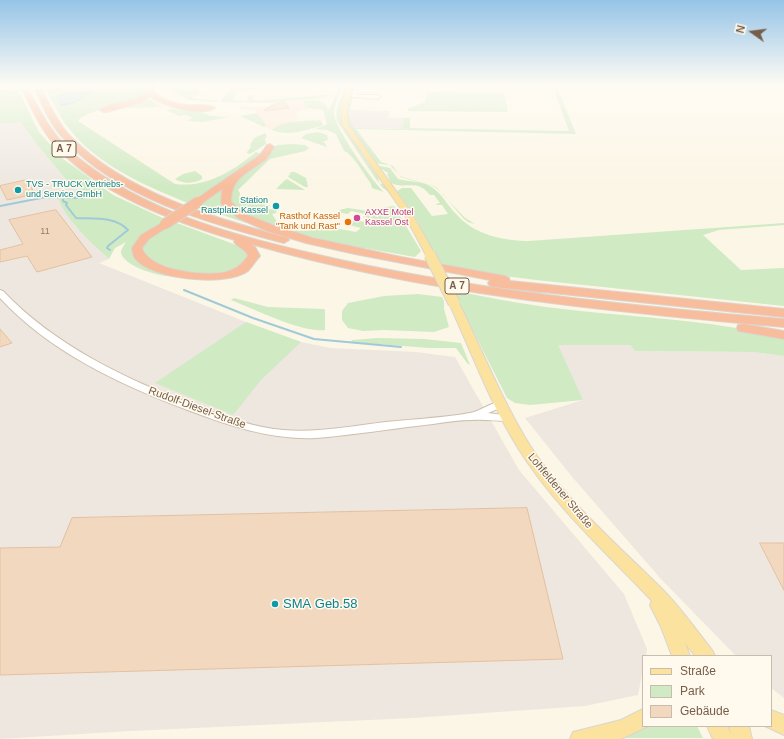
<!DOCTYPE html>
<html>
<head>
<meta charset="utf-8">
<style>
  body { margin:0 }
  #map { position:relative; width:784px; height:739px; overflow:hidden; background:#fcf6e6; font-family:Helvetica,sans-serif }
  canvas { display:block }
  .legend { position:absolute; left:642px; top:655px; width:130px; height:72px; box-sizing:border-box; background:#fffaed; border:1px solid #c8bcac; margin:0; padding:5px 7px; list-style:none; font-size:12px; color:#765e4a }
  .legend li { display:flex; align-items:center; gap:8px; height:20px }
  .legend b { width:20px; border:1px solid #c8bcac }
  .north { position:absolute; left:732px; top:12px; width:40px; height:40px; -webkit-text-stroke:3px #fffaed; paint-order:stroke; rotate:284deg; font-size:11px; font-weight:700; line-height:16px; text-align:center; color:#765e4a }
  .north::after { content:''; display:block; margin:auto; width:14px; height:18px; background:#765e4a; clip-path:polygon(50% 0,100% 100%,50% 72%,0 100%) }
</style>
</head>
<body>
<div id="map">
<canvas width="784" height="739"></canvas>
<ul class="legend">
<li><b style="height:5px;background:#fbe29f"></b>Straße</li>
<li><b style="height:11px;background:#d0eac4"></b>Park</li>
<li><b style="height:11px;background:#f2d8be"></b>Gebäude</li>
</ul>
<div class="north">N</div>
</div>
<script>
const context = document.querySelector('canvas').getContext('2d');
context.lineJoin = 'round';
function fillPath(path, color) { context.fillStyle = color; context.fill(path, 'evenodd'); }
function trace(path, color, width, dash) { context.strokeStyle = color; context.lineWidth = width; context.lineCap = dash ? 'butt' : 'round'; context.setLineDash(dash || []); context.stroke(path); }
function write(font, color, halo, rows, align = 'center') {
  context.font = font + ' Helvetica,sans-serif'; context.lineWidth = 3; context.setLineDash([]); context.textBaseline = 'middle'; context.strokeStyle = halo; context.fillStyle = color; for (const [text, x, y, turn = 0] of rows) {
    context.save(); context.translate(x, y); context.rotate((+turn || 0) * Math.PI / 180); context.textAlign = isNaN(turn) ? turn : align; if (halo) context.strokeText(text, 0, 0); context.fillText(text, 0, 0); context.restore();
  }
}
fillPath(new Path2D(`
  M 302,101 L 308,109 L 296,112 L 298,121 L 275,127 L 272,130 L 264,127 L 265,125 L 256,111 L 241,109 L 240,107 L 270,106 L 270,104 Z`), '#fde8da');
fillPath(new Path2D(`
  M 350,110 L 390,111 L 388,118 L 404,118 L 402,129 L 354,128 L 349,116 Z
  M 21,121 L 35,142 L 68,182 L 91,194 L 58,198 L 75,226 L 109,259 L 99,263 L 246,322 L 301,342 L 330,348 L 416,352 L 455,357 L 519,470 L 624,594 L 647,649 L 646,656 L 643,656 L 643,669 L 638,695 L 585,706 L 413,718 L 131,731 L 0,739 L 0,124 Z
  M 557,345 L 630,345 L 635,351 L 753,352 L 784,356 L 784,698 L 771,688 L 771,656 L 736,656 L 661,579 L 573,478 L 525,418 L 583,400 Z`), '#ede7e0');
fillPath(new Path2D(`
  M 0,85 L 13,85 L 20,94 L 39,132 L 62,158 L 113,195 L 167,220 L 133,249 C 132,256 135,258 140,262 L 177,276 C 165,279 124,267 121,253 C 121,249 124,245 126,242 L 115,248 L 109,259 C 90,241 68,223 58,198 L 90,194 L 68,182 L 35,142 L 21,122 L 0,124 Z
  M 89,85 L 150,85 C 146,90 145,96 139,99 C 126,105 85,110 78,121 L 175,184 C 206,188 233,171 256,152 L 263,154 L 190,204 C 142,184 87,162 59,114 L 62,113 L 59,113 L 45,89 Z
  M 338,85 L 343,85 C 341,94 333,105 334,114 C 335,128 373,182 384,192 L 372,188 L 371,184 L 356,162 L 348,153 L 344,151 L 336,134 L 327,130 L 315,129 L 327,124 L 323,110 L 307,108 L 302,101 C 313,100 324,98 329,110 L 337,93 Z
  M 345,85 L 348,85 C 347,94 340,102 340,111 C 339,123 370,167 378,177 L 379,183 L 384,185 L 389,192 L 383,188 L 376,179 L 337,121 C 334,108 342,97 345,85 Z
  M 352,85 L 355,85 L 349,115 L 354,128 L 402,129 L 404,118 L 410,118 L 410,128 L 569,131 L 552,85 L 556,85 L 576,134 L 356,129 L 381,162 L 393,166 L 399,175 L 403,177 L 436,187 L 465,218 L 475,224 L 468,222 L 463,218 L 444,195 L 435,187 L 401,177 L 390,165 L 374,163 L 348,124 L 344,115 Z
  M 167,88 L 199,89 L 198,92 L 202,94 L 191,97 L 198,99 L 218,100 L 217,102 L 189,100 Z
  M 238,91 L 233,100 L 246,101 L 250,95 L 254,100 L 265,100 L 333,94 L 322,98 L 269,103 L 220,102 L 226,93 Z
  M 427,92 L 504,93 L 508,112 L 408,111 L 408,109 L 425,102 Z
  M 146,99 L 150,99 L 160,106 L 166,107 L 121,108 Z
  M 173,109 L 198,111 L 211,116 L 229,117 L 203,122 L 189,121 L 187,120 L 193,118 L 186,115 L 179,116 L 166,110 Z
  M 257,113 L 266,125 L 264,127 L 240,116 Z
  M 320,120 L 323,124 L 321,126 C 306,130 287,137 272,130 C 280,120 308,121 320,120 Z
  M 318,132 L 327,135 L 328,140 L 322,142 L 325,143 L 327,147 L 301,138 L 306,134 Z
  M 265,133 L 267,136 L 265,139 L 266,144 L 250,154 L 247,153 L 247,152 L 251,147 L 250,145 L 254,138 Z
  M 291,144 L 305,145 L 309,148 L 305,151 L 270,159 L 238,190 L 240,193 L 239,198 L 255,203 L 270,205 L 268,209 L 277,210 L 276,213 L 272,214 L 279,225 L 300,231 L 325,227 L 335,229 L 335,230 L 340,229 L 356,232 L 361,228 L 349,225 L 355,220 L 365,222 L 369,218 L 363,217 L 365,214 L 351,211 L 348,214 L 342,213 L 339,210 L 348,208 L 375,212 L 381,208 L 394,206 L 421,251 L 415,257 L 364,248 L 359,249 L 293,232 L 249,218 L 229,201 L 230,187 L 271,148 L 278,145 Z
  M 380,166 L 390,168 L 398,179 C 409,182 423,181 433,188 C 443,195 449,208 458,216 C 475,235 505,241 529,241 L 784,223 L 784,225 L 719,230 L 703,235 L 741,270 L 784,268 L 784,306 L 536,280 L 497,275 L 439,263 L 413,213 L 397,191 L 402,188 L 411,188 L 432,216 L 448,214 L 442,205 L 437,205 L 436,204 L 440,203 L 434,195 L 430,195 C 417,178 406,190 391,183 L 387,174 L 388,174 L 388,173 L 378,167 Z
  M 195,171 L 202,176 L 202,179 C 193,184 183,184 175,179 L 183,174 Z
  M 291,172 L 295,172 L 306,178 L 308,187 L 305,187 L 288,177 Z
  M 287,179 L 305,190 L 276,189 L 285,180 Z
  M 221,189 L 223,189 C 219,207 234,216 248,222 L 246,223 L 196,206 Z
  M 174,222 L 239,246 L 244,248 L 247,253 L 247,260 L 234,269 L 216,274 L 201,275 L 178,270 L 154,262 L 149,259 L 142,250 C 145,237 164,229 174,222 Z
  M 453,291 C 483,296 515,303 546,307 C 625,317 706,319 784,337 L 784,356 L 753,352 L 635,351 L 630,345 L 558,345 L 583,400 L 530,405 L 515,403 L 507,398 Z
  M 418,294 L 442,297 L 444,301 L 444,309 L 449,327 L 434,332 L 384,330 L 363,331 L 348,328 L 342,320 L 342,311 L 348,303 L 384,296 Z
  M 234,298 L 268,307 L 324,309 L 325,310 L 325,330 C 302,333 254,309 231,300 Z
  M 246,322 L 301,342 L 261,380 L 233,415 L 155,383 Z
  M 377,338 L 424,339 L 461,343 L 470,365 L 467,363 L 456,348 L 429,348 L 351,342 L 352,340 Z
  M 643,726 L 697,726 L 703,738 L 627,738 L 624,734 Z`), '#d0eac4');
const water = new Path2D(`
  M 90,92 C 80,99 73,105 61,105 L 58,96 Z`);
fillPath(water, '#badce6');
trace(water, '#a0cad8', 1);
trace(new Path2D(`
  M 63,198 L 63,201 L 67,203 L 66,205 L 76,218 C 94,219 115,216 128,230 L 108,246 L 107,248 L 110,250
  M 0,206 L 46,197 L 83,198 L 101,194
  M 184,290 L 253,318 L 314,339 L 401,347`), '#a0cad8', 2);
const building = new Path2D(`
  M 284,101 L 289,108 L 265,111 L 264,110 Z
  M 27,180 L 35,194 L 7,200 L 0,186 Z
  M 56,210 L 92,257 L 37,272 L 27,256 L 0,262 L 0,250 L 23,244 L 9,220 Z
  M 0,329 L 12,343 L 0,347 Z
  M 527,508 L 563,659 L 0,675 L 0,548 L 60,547 L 72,518 Z
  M 760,543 L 784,543 L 784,590 Z`);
fillPath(building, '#f2d8be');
trace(building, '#e5c09e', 1);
const minor = new Path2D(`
  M 57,85 L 81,85 L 49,88 L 47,87 Z
  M 258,85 L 271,85 L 232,91 L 230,90 Z
  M 354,85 L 358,85 L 357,95 L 378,95 L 381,97 L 378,99 L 352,97 Z
  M 12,87 L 12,89 L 0,90 L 0,88 Z
  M 0,290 L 3,291 C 55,346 126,379 196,406 C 224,416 254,428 283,430 C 317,433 352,426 386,422 C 414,419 443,418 470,413 C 481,411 490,403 501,401 L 506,404 L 505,406 L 488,413 L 512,416 L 513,418 L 512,420 L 508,421 C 496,421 484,419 472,420 C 459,420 446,422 433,424 C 394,428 355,435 316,438 C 270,440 227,425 185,409 C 118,384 49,351 0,298 Z`);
const major = new Path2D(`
  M 347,85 L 353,85 L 347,109 L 348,124 L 411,212 L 434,253 L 432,255 L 426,255 L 403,212 L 342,124 L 341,109 Z
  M 454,300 L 459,303 C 482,350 502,400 529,444 C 563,498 618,545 662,589 C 681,608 696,630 712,650 L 715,656 L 695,656 L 685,643 L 690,656 L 672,656 L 661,627 L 650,605 L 652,601 C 606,552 554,506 518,448 C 490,403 471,351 449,303 Z
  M 643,709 L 643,726 L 648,726 L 621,739 L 570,739 L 573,732 L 621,720 Z
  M 771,710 L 784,715 L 784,735 L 765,726 L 771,726 Z
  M 707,726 L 727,726 L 731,734 L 729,726 L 749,726 L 752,739 L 713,739 Z`);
const highway = new Path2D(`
  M 20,85 L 26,85 C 40,111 53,137 76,156 C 142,210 228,234 310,253 C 466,290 625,305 784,319 L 784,327 C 605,311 425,294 251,244 L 255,247 L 260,256 C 256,260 252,267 248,271 C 227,287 149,280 134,257 C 133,254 132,251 132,248 L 141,235 L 165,221 L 170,224 L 169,226 L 149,239 L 142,248 C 149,271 206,277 226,272 C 237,269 242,264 248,256 C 245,248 238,248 234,242 L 235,240 C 175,222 95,193 53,143 C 39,126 30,105 20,85 Z
  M 33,85 L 39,85 C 49,102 57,123 71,137 C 126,193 214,218 288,238 L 289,240 L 284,243 L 280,242 C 208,223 117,197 65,140 C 50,125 42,104 33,85 Z
  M 150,85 L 156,85 L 154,92 C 163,100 174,104 186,105 C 194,106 209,103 215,108 C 203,117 161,106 150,96 L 142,102 L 107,112 L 104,112 L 100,110 C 115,98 142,106 150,85 Z
  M 270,144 L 274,147 C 271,151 269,157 265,160 C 248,173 231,177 231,202 L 245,214 L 275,226 L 313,238 L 401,257 L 505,276 L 509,278 L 510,281 L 784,309 L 784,317 L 494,287 L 490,286 L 488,283 L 490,280 L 355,254 L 306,243 L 267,231 L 238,218 L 223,205 L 221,203 L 222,189 L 201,204 L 195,204 L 193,202 L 195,200 L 260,155 L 267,145 Z
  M 743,324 L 784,331 L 784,339 L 738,331 L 737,328 L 738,325 Z`);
trace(minor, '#cebfac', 2);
trace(major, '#dbd5d0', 2);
trace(highway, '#dbd5d0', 2);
fillPath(minor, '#fff');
fillPath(major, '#fbe29f');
fillPath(highway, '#f7bd9d');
const minorBridge = new Path2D(`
  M 10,88 L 49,87`);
const majorBridgeFar1 = new Path2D(`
  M 429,253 L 431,256`);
const majorBridge = new Path2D(`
  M 430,255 L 454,303`);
const highwayBridge = new Path2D(`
  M 165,224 L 198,202`);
trace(minorBridge, '#cebfac', 6, []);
trace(majorBridgeFar1, '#dbd5d0', 10, []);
trace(majorBridge, '#dbd5d0', 13, []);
trace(highwayBridge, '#dbd5d0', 12, []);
trace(minorBridge, '#fff', 5.5);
trace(majorBridgeFar1, '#fbe29f', 8);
trace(majorBridge, '#fbe29f', 11);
trace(highwayBridge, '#f7bd9d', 10);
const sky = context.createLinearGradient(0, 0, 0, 188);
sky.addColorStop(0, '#95c4e7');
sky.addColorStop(0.45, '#fefbf4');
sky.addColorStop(1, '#fefbf400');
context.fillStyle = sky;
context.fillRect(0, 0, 784, 188);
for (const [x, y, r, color] of [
  [18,190,4,"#0f9aa8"],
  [276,206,4,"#0f9aa8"],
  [357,218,4,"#d1479c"],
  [348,222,4,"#e8710a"],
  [275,604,4,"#0f9aa8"]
]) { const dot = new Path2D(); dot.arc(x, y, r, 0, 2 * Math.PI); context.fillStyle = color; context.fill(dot); trace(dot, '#fffaed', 1.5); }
write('9px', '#0d838f', '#fffaed', [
  ["TVS - TRUCK Vertriebs-",26,185],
  ["und Service GmbH",26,195],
  ["Station",268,201,"right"],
  ["Rastplatz Kassel",268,211,"right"]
], 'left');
write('9px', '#b23c85', '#fffaed', [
  ["AXXE Motel",365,213],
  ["Kassel Ost",365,223]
], 'left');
write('9px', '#c56008', '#fffaed', [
  ["Rasthof Kassel",340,217],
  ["\"Tank und Rast\"",340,227]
], 'right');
write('9px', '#957c67', null, [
  ["11",45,232]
]);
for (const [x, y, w] of [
  [64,149,24],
  [457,286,24]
]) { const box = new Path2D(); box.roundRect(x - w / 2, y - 8, w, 16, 3); context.fillStyle = '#fffaed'; context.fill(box); trace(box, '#765e4a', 1); }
write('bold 10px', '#765e4a', null, [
  ["A 7",64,149],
  ["A 7",457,286]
]);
write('11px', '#765e4a', '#fffaed', [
  ["Rudolf-Diesel-Straße",197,408,20],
  ["Lohfeldener Straße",560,491,50]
]);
write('13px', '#0d838f', '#fffaed', [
  ["SMA Geb.58",283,604]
], 'left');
</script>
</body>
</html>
